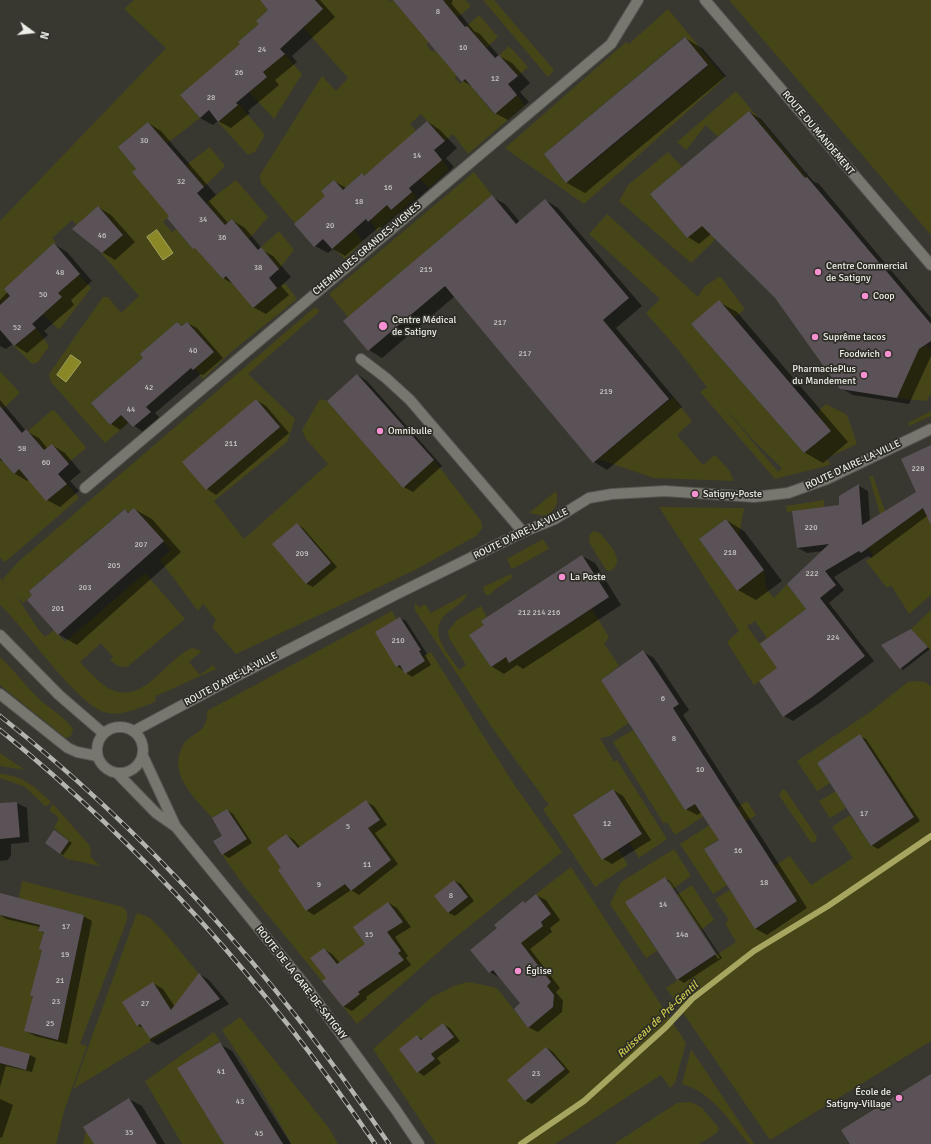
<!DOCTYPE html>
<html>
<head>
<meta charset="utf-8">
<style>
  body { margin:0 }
  #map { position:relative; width:931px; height:1144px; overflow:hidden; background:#383831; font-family:Signika,sans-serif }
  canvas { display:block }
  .north { position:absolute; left:12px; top:12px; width:40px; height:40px; -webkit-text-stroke:3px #2e2e27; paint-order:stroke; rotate:105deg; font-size:11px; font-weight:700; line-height:16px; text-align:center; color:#edede9 }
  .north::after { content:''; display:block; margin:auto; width:14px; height:18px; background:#edede9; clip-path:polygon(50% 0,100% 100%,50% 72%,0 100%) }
</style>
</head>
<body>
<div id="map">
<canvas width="931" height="1144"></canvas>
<div class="north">N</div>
</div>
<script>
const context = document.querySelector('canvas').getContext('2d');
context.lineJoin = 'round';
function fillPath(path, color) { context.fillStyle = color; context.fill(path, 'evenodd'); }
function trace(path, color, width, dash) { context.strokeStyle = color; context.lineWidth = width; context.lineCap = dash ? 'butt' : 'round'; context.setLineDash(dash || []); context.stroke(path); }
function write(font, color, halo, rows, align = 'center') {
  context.font = font + ' Signika,sans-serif'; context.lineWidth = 3.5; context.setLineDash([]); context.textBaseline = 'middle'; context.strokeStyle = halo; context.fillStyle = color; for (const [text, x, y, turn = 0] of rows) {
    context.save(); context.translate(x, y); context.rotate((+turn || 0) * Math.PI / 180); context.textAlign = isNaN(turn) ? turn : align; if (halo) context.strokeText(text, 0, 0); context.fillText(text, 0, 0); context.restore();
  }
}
fillPath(new Path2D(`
  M 134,0 L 268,0 L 263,4 L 268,10 L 257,20 L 259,24 L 238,42 L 243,47 L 191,90 L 188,87 L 180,95 L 200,118 L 166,144 L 148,122 L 118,147 L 136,169 L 133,171 L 151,194 L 155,191 L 173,213 L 163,222 L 172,232 L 176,229 L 193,249 L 199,244 L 218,266 L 214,269 L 223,279 L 231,273 L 253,307 L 277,288 L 285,283 L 297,299 L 231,352 L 203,379 L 195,368 L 213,352 L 187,322 L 182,326 L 177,322 L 140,354 L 143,358 L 91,403 L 110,425 L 122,415 L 128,423 L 105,443 L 51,382 L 49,374 L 103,297 L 108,297 L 121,313 L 139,296 L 101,253 L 122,234 L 98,206 L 77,225 L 72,220 L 52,238 L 56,242 L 35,260 L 40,266 L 14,281 L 4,289 L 10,296 L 0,305 L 0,221 L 166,48 L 124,9 Z
  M 315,0 L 389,0 L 390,2 L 393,0 L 429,42 L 426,44 L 432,52 L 435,50 L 457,75 L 455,78 L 460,84 L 465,79 L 494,114 L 517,95 L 525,105 L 468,154 L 453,134 L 445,141 L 421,114 L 410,124 L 416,131 L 367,179 L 362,173 L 343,190 L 334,180 L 321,191 L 329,200 L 308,212 L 295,223 L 261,183 L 260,175 L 322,76 L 336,91 L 348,78 L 303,27 L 323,9 Z
  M 443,0 L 465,0 L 471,6 L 457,18 Z
  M 483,0 L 494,0 L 554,70 L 548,77 Z
  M 729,0 L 931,0 L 931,235 Z
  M 668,9 L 725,78 L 584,204 L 505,148 L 626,42 L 629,44 ZM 684,37 L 708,66 L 587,167 L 565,182 L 544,154 Z
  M 479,15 L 498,37 L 486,48 L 467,26 Z
  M 509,46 L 528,67 L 518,76 L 499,55 Z
  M 285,54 L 302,74 L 274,119 L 249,92 L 267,77 L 263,72 Z
  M 736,91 L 807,177 L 751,223 L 730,201 L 786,155 L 750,111 L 718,137 L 706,125 L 686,150 L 677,142 Z
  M 239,104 L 265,135 L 255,152 L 248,155 L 218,122 Z
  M 210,147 L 225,166 L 204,187 L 186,165 Z
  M 668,152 L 682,167 L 650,194 L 687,238 L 719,211 L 727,221 L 712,243 L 691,263 L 619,201 L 628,185 Z
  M 442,160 L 449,169 L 429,188 L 420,178 Z
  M 474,172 L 492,195 L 348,317 L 329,294 Z
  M 236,180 L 268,217 L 249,239 L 232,219 L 225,225 L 206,203 Z
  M 412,192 L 417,197 L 377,231 L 370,220 L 387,205 L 391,210 Z
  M 607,214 L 698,297 L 704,287 L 720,276 L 745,309 L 734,318 L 719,301 L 691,324 L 804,453 L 831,431 L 816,413 L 826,404 L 847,415 L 857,444 L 827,458 L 830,465 L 775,479 L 700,392 L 707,387 L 676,347 L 646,313 L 660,299 L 589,234 ZM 717,399 L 753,440 L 782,468 L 778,472 Z
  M 354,230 L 363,241 L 345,259 L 333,248 Z
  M 279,231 L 294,250 L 279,269 L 261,247 Z
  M 79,275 L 91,288 L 59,330 L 43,314 L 62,297 L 58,293 Z
  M 315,307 L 320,311 L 248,374 L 295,419 L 287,442 L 214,501 L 244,539 L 328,464 L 306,439 L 302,430 L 320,399 L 327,401 L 403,487 L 434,460 L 481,521 L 482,528 L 476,536 L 413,571 L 236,654 L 212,627 L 216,620 L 203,604 L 198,611 L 160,560 L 171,550 L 134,508 L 128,513 L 124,509 L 108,523 L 102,535 L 98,531 L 81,545 L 85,550 L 76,558 L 72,554 L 55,568 L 58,573 L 50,580 L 46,576 L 29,591 L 32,595 L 23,603 L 16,596 L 38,629 L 45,637 L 54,630 L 65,642 L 145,573 L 185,619 L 127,667 L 118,666 L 110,660 L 113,657 L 101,643 L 80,662 C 88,670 98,682 108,688 C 144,707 164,660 192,648 L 202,651 L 189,662 L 200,675 L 213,665 L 216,669 L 156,696 L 155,702 C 141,707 123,716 108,713 C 78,708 26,628 0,605 L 0,578 L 7,584 L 3,579 L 18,562 Z
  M 36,328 L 49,346 L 38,362 L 32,364 L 14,346 Z
  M 926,345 L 931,349 L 931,394 L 926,401 L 897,398 L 919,349 Z
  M 0,371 L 20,393 L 3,409 L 0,406 Z
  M 673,397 L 692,421 L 677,435 L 703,465 L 715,455 L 729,470 L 734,481 L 654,478 L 598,459 Z
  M 52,410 L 55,411 L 85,446 L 85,449 L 68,463 L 44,450 L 28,431 Z
  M 931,411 L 931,416 L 909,426 L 908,423 Z
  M 0,458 L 14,474 L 19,469 L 67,484 L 79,498 L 5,562 L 0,558 Z
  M 869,476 L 873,476 L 892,531 L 931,502 L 931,595 L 909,614 L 891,585 L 887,588 L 866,561 L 873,556 L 868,548 L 886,535 Z
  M 556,491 C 560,502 555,512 544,516 L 529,513 Z
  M 824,500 L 824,507 L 787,512 L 786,506 Z
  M 659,507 L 744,508 L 739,536 L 726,519 L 699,539 L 737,591 L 764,570 L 767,590 L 774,598 L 787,584 L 806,609 L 781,628 L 826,687 L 802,704 L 778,668 L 754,685 L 727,642 L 739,631 ZM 755,621 L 767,638 L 759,643 L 747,626 Z
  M 594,531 L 600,533 C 607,542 628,562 610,571 L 606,570 L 589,542 L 590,534 Z
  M 543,539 L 549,549 L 512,569 L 507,559 Z
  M 511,574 L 513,577 L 493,591 L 492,593 L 487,596 L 484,592 L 483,587 Z
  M 468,593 C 465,601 458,605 451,610 C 424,629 446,650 459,670 L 466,665 L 449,638 L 448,631 L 457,620 L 481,606 L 487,617 L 482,621 L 484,625 L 469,635 L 491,667 L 506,657 L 510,662 L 592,609 L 609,637 L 604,644 L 619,666 L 601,680 L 630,722 L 610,736 L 600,738 L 614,762 L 617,760 L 667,839 L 639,858 L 629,842 L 613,789 L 574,814 L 618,849 L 628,865 L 595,887 L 543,809 L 549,805 L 495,732 L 415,610 L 415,602 L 419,608 L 425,604 L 431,613 Z
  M 931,610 L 931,651 L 911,629 Z
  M 392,611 L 396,619 L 400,617 L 421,650 L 419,652 L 422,657 L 431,652 L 511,780 L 562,852 L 451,941 L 357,1024 L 245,887 L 222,855 L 247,839 L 227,809 L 212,818 C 197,800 171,778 180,752 C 182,747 184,742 188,739 C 200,731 208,727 207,711 Z
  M 0,657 C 14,670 25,685 38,698 C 50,709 64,716 73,729 L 71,736 L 66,738 L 0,685 Z
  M 913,681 L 925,682 L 931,686 L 931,1041 L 770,1140 L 666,988 L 736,942 L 725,923 L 729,920 L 715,899 L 730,890 L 756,929 L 797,901 L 774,866 L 790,856 L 811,885 L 853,858 L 832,827 L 850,815 L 871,846 L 914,817 L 860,734 L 817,763 L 830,783 L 817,791 L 797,761 L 870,712 L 908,682 Z
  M 633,730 L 685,810 L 695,804 L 704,816 L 675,835 L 667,822 L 664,824 L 613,742 Z
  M 0,753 L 25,770 L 0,766 Z
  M 0,774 C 23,775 35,787 51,802 L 46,807 L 25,787 L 0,778 Z
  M 783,789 L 786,791 L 817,837 L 815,843 L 810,841 L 779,795 Z
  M 836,791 L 846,808 L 830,818 L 819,801 Z
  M 747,801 L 756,815 L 704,849 L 727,885 L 713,894 L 680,844 Z
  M 53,804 L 90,846 L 91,857 L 100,866 L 67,859 L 60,854 L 69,841 L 54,828 L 59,818 L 49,810 Z
  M 674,849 L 691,876 L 673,889 L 665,877 L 635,917 L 657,951 L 646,958 L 610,904 L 621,882 Z
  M 571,867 L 686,1043 L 675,1083 L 670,1088 L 661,1075 L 555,1144 L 436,1144 L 373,1049 L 432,997 L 456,985 L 469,982 L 497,988 L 528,1028 L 553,1007 L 554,995 L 547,986 L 551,982 L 521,943 L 551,914 L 536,894 Z
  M 22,881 L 123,907 L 127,912 L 127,920 L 80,1044 L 87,1046 L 64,1111 L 56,1144 L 0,1144 L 0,915 L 15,918 ZM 45,905 L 84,915 L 58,1040 L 30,1033 L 33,997 L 31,996 L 42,950 L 40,949 L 44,932 L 38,930 Z
  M 692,885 L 714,920 L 701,930 L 677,895 Z
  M 138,913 L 150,918 L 165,933 L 220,999 L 73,1089 L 136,915 Z
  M 240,1017 L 329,1128 L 338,1144 L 290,1144 L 291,1143 L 261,1090 L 222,1030 Z
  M 214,1032 L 220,1041 L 178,1069 L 224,1144 L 182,1144 L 145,1081 Z
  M 691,1049 L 754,1144 L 749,1144 C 729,1121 712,1092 682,1084 Z
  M 691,1102 L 702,1108 L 719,1128 L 717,1133 L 699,1144 L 614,1144 L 677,1103 Z
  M 86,1131 L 94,1144 L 83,1144 Z`), '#464518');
const water = new Path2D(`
  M 157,230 L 173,253 L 163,260 L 147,237 Z
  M 71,355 L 81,362 L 66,382 L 57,375 Z`);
fillPath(water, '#898726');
trace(water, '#a7a660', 1);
fillPath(new Path2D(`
  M 277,0 L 320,0 L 335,17 L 292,56 L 297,62 L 275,80 L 279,85 L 248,111 L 250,113 L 231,128 L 218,121 L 213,125 L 200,118 L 182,96 L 242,44 L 261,24 Z
  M 394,0 L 452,0 L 453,2 L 451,3 L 474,31 L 480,34 L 499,56 L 512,63 L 530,83 L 520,92 L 529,102 L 508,120 L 495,113 L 473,87 L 463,81 Z
  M 685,38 L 703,49 L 726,76 L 585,193 L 567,183 L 545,154 Z
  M 749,112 L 761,119 L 813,181 L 819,184 L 931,318 L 931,356 L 909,404 L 853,395 L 841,388 L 775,298 L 711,234 L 699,244 L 688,237 Z
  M 428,122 L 440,130 L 457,148 L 446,158 L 454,167 L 421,196 L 424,200 L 404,217 L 399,213 L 382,228 L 379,227 L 345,256 L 333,249 L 328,253 L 315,246 L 327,196 L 334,181 L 346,188 L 362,175 L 365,177 Z
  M 148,123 L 161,131 L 216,195 L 209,201 L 228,223 L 232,220 L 245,228 L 264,251 L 273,256 L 291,277 L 281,286 L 289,295 L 266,314 L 253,307 L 235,285 L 223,278 L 171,216 L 138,169 Z
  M 492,197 L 505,204 L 520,222 L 545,200 L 558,208 L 642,306 L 616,328 L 682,407 L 607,470 L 594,462 L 455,296 L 382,358 L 369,350 L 344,321 Z
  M 98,207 L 111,215 L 135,242 L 115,260 L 102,252 Z
  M 54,244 L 67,252 L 92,281 L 71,300 L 74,305 L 44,331 L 48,335 L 27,353 L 13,344 L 6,349 L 0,346 L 0,300 Z
  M 719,302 L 737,312 L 848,442 L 823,463 L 804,452 Z
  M 178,323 L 183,326 L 187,323 L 197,328 L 223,358 L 203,375 L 201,374 L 155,413 L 160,418 L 143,432 L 129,422 L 120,430 L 111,424 L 93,403 L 145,359 Z
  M 358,375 L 367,381 L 442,466 L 413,492 L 404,487 Z
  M 0,400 L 26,431 L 39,438 L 48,449 L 52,445 L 65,453 L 81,472 L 70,481 L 79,491 L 60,507 L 47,500 L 29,479 L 27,481 L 14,473 L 6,463 L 0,460 Z
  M 256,400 L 266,406 L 289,433 L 216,495 L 207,489 Z
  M 931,446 L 931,513 L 871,558 L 868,556 L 834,577 L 844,590 L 829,603 L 874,661 L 821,702 L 793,721 L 784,716 L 778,669 L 807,609 L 823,551 L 807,553 L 798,548 L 859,486 L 868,491 L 870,521 L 917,492 Z
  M 134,509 L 152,519 L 181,552 L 77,645 L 58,634 L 125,510 L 130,513 Z
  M 726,520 L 744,531 L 782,581 L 756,600 L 738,590 Z
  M 297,524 L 303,528 L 337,567 L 313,587 L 307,584 L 274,544 Z
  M 582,556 L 595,563 L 621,605 L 523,669 L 517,665 L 504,674 L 491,666 Z
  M 400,618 L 406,621 L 427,654 L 425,655 L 431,665 L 412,677 L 397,666 Z
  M 911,630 L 930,649 L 903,670 L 901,668 Z
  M 643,652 L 654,658 L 689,710 L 683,715 L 807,908 L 767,935 L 756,929 L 706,850 L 720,840 L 702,812 L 697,815 L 686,809 Z
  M 860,736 L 866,739 L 920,821 L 878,849 L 871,845 Z
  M 613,790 L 623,796 L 651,840 L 612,864 L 603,859 Z
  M 366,802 L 374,806 L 387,825 L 375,833 L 398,864 L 359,895 L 351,890 L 314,915 L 306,910 L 282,868 L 286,835 L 294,840 L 301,848 Z
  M 17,803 L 27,808 L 29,842 L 11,844 L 11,855 L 8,860 L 0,861 L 0,804 Z
  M 227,810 L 233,814 L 252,843 L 229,858 L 223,854 Z
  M 57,833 L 72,843 L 63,855 L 46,843 Z
  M 665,878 L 671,882 L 722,958 L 684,983 L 678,979 ZM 667,882 L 670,882 L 720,958 L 718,959 Z
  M 455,881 L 461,884 L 474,901 L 455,916 L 449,913 L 435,896 Z
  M 536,895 L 546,900 L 560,920 L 550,928 L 552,932 L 530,949 L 560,988 L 556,992 L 563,1001 L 562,1012 L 538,1032 L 528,1027 L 521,1003 L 500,978 L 490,972 L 472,950 Z
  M 0,901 L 83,916 L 92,921 L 67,1044 L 35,1036 L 26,1031 L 34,997 L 32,995 L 43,950 L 44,933 L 39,930 L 40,927 L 6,919 L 0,915 Z
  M 389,903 L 397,908 L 411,927 L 395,937 L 408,956 L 406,958 L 411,965 L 366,997 L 367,999 L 352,1011 L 343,1006 L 327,978 L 324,949 L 332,954 L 340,963 L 366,944 Z
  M 199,974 L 209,980 L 229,1004 L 158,1045 L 149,1040 L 151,1038 L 145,1029 L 137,1025 L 153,983 L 163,989 L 175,1007 Z
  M 443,1024 L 450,1028 L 460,1041 L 437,1058 L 441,1063 L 424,1076 L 418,1072 L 417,1036 L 423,1039 Z
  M 220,1044 L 232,1051 L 291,1144 L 226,1144 Z
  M 0,1047 L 30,1055 L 36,1058 L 32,1072 L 6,1066 L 0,1087 Z
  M 547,1048 L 553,1052 L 570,1072 L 532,1104 L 526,1101 L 508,1080 Z
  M 0,1099 L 13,1105 L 2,1138 L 0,1137 Z
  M 129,1099 L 142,1106 L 165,1144 L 95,1144 Z`), '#0007');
trace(new Path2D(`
  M 521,1144 L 584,1101 L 666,1027 L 692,999 L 754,951 L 828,906 L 931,836`), '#a7a660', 6);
fillPath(new Path2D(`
  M 260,0 L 315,0 L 323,9 L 280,49 L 285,54 L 263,72 L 267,77 L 236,103 L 238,105 L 218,122 L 209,110 L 200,118 L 180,95 L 240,44 L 238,42 L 259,24 L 256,21 L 268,10 Z
  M 393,0 L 443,0 L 465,27 L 467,26 L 495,58 L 499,55 L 518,76 L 508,84 L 517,95 L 495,114 L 465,79 L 462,82 Z
  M 685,37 L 708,65 L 566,183 L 544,154 Z
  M 749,111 L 805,178 L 807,177 L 931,324 L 931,341 L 919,349 L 897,398 L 840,389 L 775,298 L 702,226 L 687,238 L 650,194 Z
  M 427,121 L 445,141 L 434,150 L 442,160 L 409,188 L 412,192 L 391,210 L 387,205 L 368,222 L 366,219 L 332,249 L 323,239 L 314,247 L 294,224 L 325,196 L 321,191 L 334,180 L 343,190 L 362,173 L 364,176 Z
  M 148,122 L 204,187 L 197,193 L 225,225 L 232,219 L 258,250 L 261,247 L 279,269 L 269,278 L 277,288 L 253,308 L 226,276 L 223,279 L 195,248 L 193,249 L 167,218 L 169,216 L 132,172 L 136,169 L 118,147 Z
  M 492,195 L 516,224 L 545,199 L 629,298 L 603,320 L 669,399 L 593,463 L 445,286 L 368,351 L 343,321 Z
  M 98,206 L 123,235 L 102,253 L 72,229 Z
  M 54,243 L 80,274 L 58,293 L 62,297 L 32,324 L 36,328 L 14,346 L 0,330 L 0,305 L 10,296 L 4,289 Z
  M 719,300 L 831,431 L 804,453 L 691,324 Z
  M 177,322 L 182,326 L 187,322 L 214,352 L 193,370 L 191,368 L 146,407 L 151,412 L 133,427 L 121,415 L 110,425 L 91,403 L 143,358 L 140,354 Z
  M 357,374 L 434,460 L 403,488 L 327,401 Z
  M 256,399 L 280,427 L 206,490 L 182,462 Z
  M 0,406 L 22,433 L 26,429 L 44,450 L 52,444 L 69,464 L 58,474 L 67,484 L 46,501 L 19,469 L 14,474 L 0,458 Z
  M 931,445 L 931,525 L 923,508 L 861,553 L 859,551 L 825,571 L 836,585 L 820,598 L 865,656 L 812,697 L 783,717 L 759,681 L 777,668 L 760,644 L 806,609 L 787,584 L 829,544 L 797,548 L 792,511 L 839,505 L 839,496 L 859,484 L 862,525 L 916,492 L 901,459 Z
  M 134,508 L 164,541 L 58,635 L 27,600 L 32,595 L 29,591 L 125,509 L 128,513 Z
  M 726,519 L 764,570 L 737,591 L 699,539 Z
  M 297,523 L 331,563 L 306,584 L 272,544 Z
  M 582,555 L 609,597 L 509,663 L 506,657 L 491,667 L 469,635 L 484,625 L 481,621 Z
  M 400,617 L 421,650 L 419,651 L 425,661 L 405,674 L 400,665 L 396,667 L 375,632 Z
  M 911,629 L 928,647 L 900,669 L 881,645 Z
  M 643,650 L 679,704 L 673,708 L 797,901 L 755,929 L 704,849 L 719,840 L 695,804 L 685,810 L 601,680 Z
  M 860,734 L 914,817 L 871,846 L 817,763 Z
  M 613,789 L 642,834 L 602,860 L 573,815 Z
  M 366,800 L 380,820 L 368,828 L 391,860 L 351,891 L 345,884 L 306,911 L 278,870 L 281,868 L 267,848 L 286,834 L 298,848 Z
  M 17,802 L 20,837 L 0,839 L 0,803 Z
  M 227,809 L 247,839 L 222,855 L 213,841 L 222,836 L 212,818 Z
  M 54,830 L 69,841 L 60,854 L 45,843 Z
  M 665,877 L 716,954 L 677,980 L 625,902 Z
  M 454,880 L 468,897 L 448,913 L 434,896 Z
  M 0,893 L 84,915 L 58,1040 L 24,1031 L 33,996 L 30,996 L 42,950 L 39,949 L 44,932 L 38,931 L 40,925 L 0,915 Z
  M 536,894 L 551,914 L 541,922 L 543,926 L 521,943 L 551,982 L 547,986 L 554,995 L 553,1007 L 528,1028 L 514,1009 L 520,1003 L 493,970 L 489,973 L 470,950 L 497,928 L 494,925 L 523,901 L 525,903 Z
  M 388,902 L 403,922 L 387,932 L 401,951 L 398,953 L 404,960 L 358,992 L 360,994 L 343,1007 L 322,981 L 326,978 L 310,958 L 324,948 L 337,964 L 365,944 L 353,927 Z
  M 199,973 L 220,999 L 148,1040 L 150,1038 L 140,1024 L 137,1026 L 122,1002 L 153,982 L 171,1010 Z
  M 443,1023 L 454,1037 L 431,1054 L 435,1059 L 417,1073 L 399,1049 L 417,1035 L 421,1040 Z
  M 220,1042 L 283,1144 L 224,1144 L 177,1068 Z
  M 0,1046 L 30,1054 L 26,1070 L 0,1063 Z
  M 546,1047 L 565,1069 L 525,1101 L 507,1080 Z
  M 931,1074 L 931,1144 L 850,1144 L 841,1130 Z
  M 129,1098 L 157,1144 L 94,1144 L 83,1127 Z`), '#5a5257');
const minor = new Path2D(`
  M 361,359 L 386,378 L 410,400 L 523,532
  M 85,488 L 611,44 L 638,0
  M 0,694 L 68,748 L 77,752 L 97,756
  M 134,731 L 235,677 L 395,595 L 523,532 L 555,519 L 589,498 L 612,494 L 665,491 L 754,497 L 788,493 L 827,479 L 931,429`);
const tertiary = new Path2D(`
  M 705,0 L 931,265
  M 0,635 L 59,695 L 103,733
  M97 750a23 23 0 1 1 46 0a23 23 0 1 1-46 0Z
  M 143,756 L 176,827 L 305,985 L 396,1110 L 419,1144
  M 117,773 L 156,813 L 176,827`);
trace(minor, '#55554f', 12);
trace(tertiary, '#55554f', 12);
trace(minor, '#77776f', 10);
trace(tertiary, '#77776f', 10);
const rail = new Path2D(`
  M 0,716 C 152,836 281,984 389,1144
  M 0,730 C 145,848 270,989 375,1144`);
trace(rail, '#b5b5b0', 4.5);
trace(rail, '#2e2e27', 3, [9]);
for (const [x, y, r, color] of [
  [818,272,4,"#f591d2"],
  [865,296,4,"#f591d2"],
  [383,326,5,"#f591d2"],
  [815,337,4,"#f591d2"],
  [888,354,4,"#f591d2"],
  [864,375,4,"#f591d2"],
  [380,431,4,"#f591d2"],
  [695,494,4,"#f591d2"],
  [562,577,4,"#f591d2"],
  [518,971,4,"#f591d2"],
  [899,1098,4,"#f591d2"]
]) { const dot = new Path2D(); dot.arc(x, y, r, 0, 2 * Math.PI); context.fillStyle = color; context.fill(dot); trace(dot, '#2e2e27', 1.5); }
write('8px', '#c8c6c4', null, [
  ["8",438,12],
  ["10",463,48],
  ["24",262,50],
  ["26",239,73],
  ["12",495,79],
  ["28",211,98],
  ["30",144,141],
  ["14",417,156],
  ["32",181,182],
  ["16",388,188],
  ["18",359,202],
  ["34",203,220],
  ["20",330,226],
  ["46",102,236],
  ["36",222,238],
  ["38",258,268],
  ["215",426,270],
  ["48",60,273],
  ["50",43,295],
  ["217",500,323],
  ["52",17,328],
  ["40",193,351],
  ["217",525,354],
  ["42",149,388],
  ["219",606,392],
  ["44",131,410],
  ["211",231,444],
  ["58",22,449],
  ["60",46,463],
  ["228",918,469],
  ["220",811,528],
  ["207",141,545],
  ["218",730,553],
  ["209",302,554],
  ["205",114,566],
  ["222",812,574],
  ["203",85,588],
  ["201",58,609],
  ["212 214 216",539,613],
  ["224",833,638],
  ["210",398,641],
  ["6",663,699],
  ["8",674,739],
  ["10",700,770],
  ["17",864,814],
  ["12",607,824],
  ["5",348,827],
  ["16",738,851],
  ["11",367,865],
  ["18",764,883],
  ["9",319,885],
  ["8",451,896],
  ["14",663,905],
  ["17",66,927],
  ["15",369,935],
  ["14a",682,935],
  ["19",65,955],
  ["21",60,981],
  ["23",56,1002],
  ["27",145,1004],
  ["25",50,1024],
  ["41",221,1072],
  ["23",536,1074],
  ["43",240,1102],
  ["35",129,1133],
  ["45",259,1134]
]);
write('10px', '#edede9', '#2e2e27', [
  ["ROUTE DU MANDEMENT",818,133,50],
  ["CHEMIN DES GRANDES-VIGNES",367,249,-40],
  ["ROUTE D'AIRE-LA-VILLE",853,465,-25],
  ["ROUTE D'AIRE-LA-VILLE",521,534,-26],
  ["ROUTE D'AIRE-LA-VILLE",231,679,-28],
  ["ROUTE DE LA GARE-DE-SATIGNY",301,983,52]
]);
write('10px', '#edede9', '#2e2e27', [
  ["Centre Commercial",826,266],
  ["de Satigny",826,278],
  ["Coop",873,296],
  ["Centre Médical",392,320],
  ["de Satigny",392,332],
  ["Suprême tacos",823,337],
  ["Foodwich",880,354,"right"],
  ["PharmaciePlus",856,369,"right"],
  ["du Mandement",856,381,"right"],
  ["Omnibulle",388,431],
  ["Satigny-Poste",703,494],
  ["La Poste",570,577],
  ["Église",526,971],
  ["École de",891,1092,"right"],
  ["Satigny-Village",891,1104,"right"]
], 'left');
write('italic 11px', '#cecb4e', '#2e2e27', [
  ["Ruisseau de Pré-Gentil",658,1020,-43]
]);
</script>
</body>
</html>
